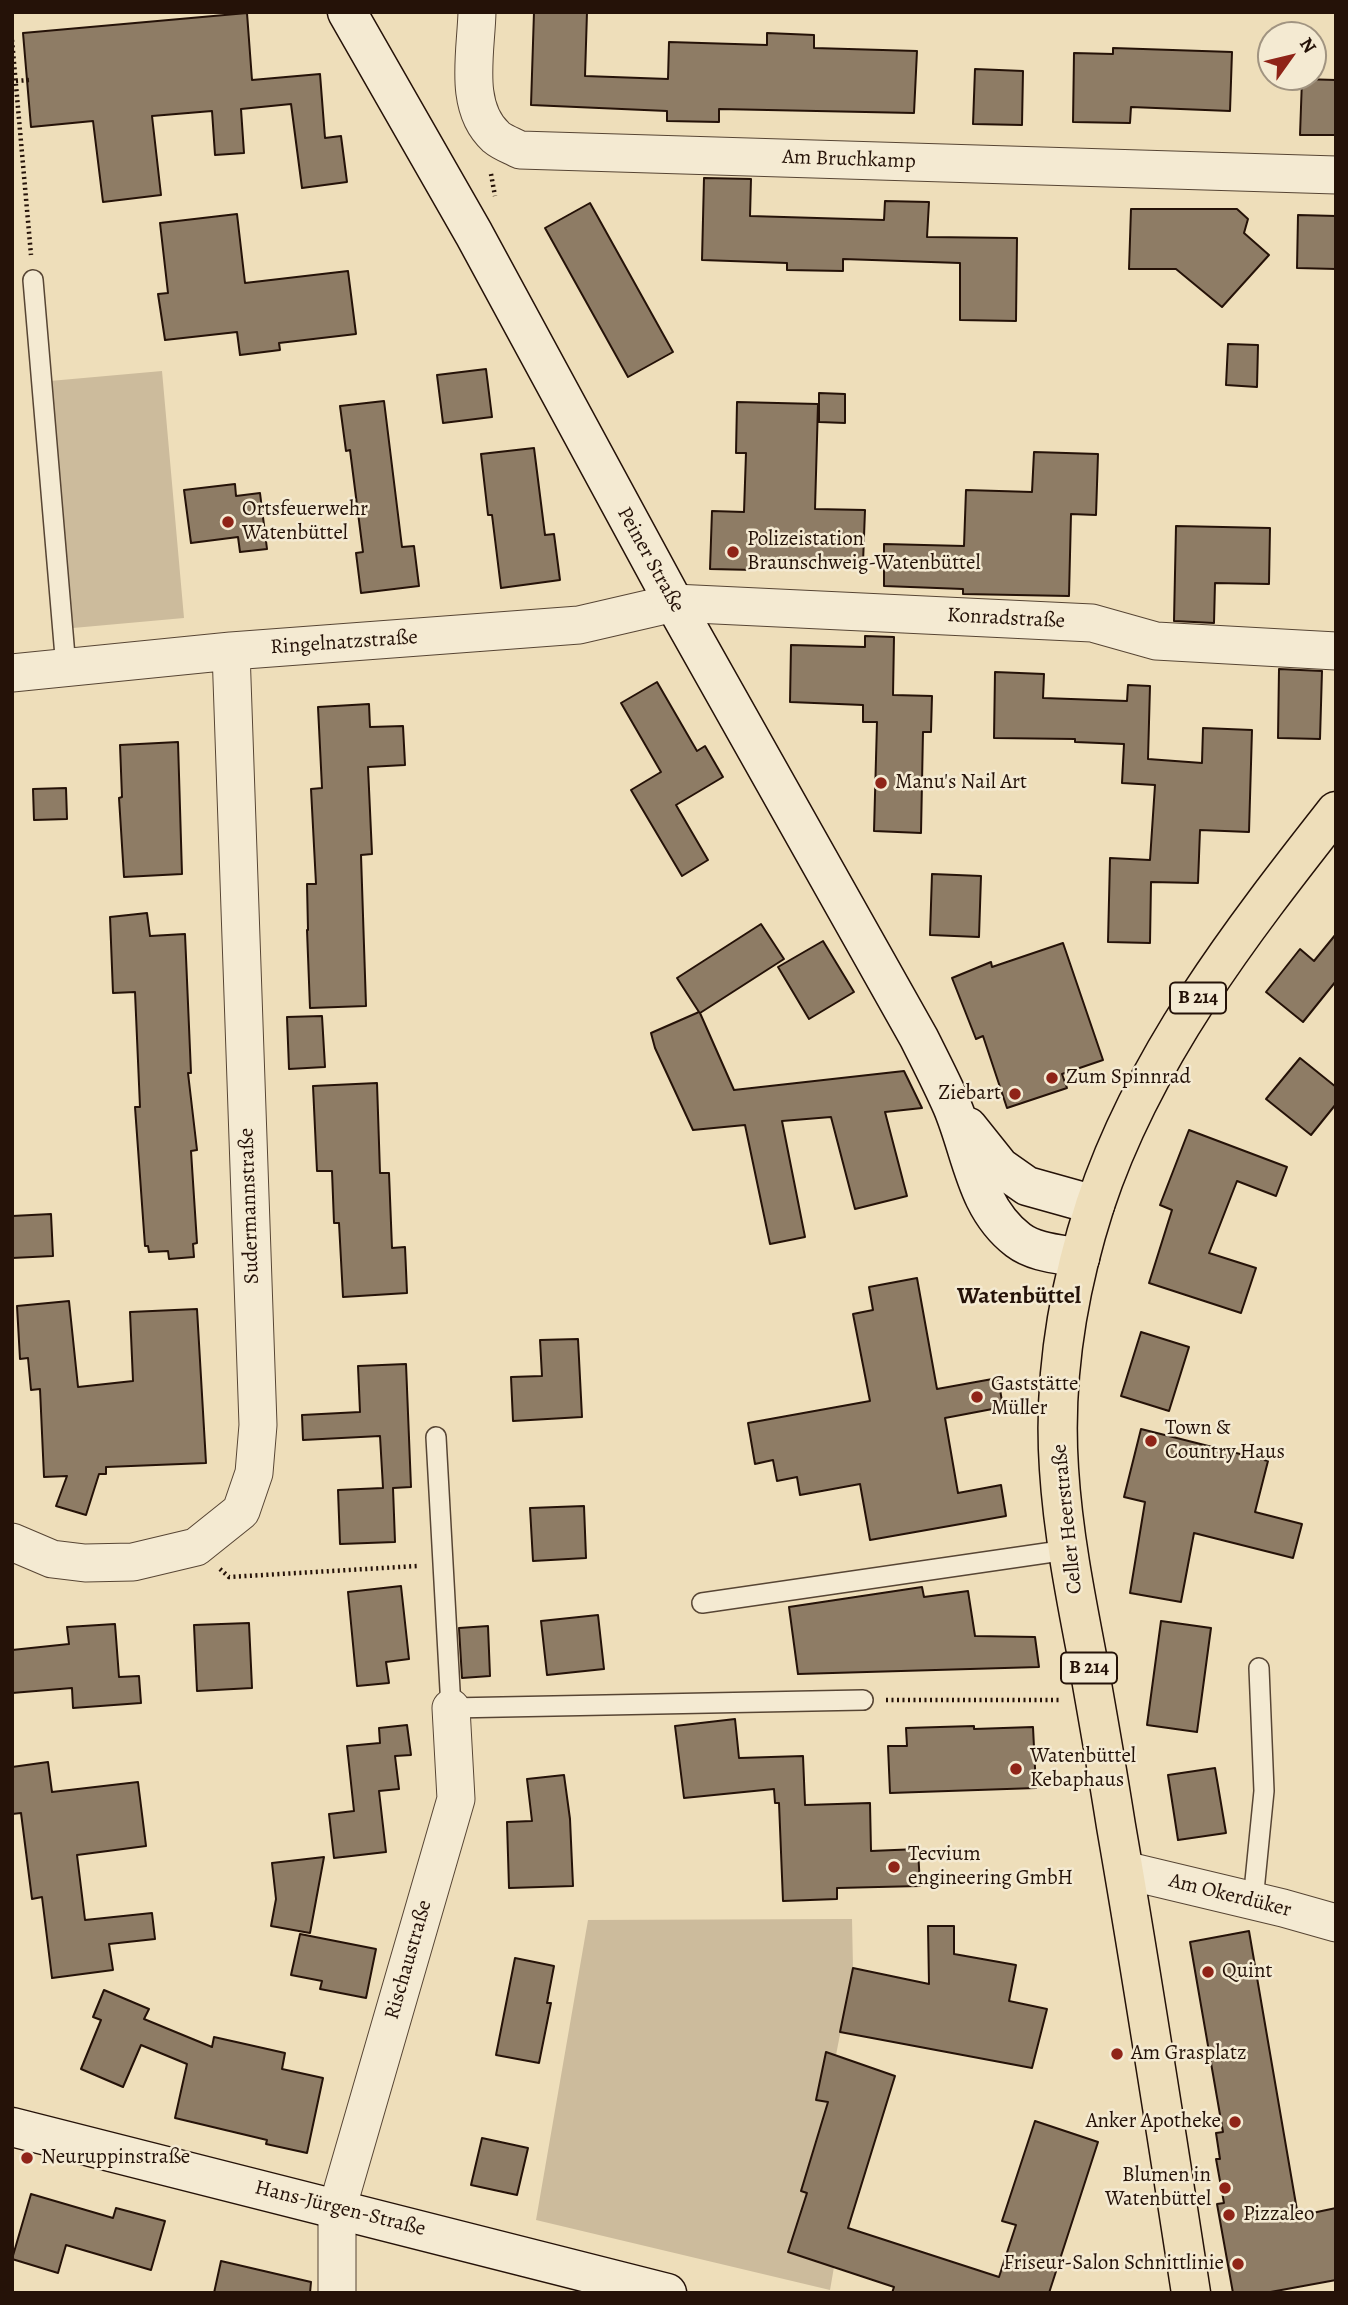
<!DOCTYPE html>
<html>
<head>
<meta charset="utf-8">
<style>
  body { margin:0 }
  #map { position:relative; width:1348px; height:2305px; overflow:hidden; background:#eedeba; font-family:Alegreya,serif }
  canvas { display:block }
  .frame { position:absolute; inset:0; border:14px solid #251208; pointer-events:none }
  .north { position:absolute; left:1257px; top:21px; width:70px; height:70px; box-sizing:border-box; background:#f4ead2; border:2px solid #a19481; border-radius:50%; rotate:56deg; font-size:19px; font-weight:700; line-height:28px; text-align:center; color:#251208 }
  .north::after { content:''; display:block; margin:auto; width:24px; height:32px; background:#8f2418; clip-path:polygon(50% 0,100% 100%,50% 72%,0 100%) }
</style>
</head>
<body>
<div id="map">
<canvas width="1348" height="2305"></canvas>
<div class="frame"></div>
<div class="north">N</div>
</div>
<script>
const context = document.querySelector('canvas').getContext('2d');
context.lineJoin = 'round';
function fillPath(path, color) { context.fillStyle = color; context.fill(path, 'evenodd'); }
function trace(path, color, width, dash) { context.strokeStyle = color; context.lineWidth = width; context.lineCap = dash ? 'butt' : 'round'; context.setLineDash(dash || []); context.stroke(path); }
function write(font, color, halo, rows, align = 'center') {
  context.font = font + ' Alegreya,serif'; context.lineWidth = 5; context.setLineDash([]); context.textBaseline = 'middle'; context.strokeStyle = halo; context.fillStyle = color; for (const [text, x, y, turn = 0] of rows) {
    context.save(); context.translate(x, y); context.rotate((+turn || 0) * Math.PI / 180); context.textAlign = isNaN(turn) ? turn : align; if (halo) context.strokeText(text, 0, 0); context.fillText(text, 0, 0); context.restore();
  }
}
fillPath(new Path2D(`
  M 162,371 L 184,618 L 73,628 L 50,381 Z
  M 852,1919 L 853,1968 L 836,2055 L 826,2052 L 816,2100 L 828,2102 L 801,2191 L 854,2208 L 849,2228 L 801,2212 L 788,2252 L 834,2267 L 830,2290 L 536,2220 L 588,1920 Z`), '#ccbb9c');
const building = new Path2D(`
  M 534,12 L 587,12 L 585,76 L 668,79 L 669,42 L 767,45 L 767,33 L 814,35 L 814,48 L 917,51 L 914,113 L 719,109 L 719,122 L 667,121 L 667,111 L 531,105 Z
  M 247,13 L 252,80 L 320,74 L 325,138 L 341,136 L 347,182 L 302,188 L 291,104 L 241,109 L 244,153 L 215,155 L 212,111 L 152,116 L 161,195 L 103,202 L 93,121 L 31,127 L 23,33 Z
  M 1113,48 L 1232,52 L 1230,111 L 1131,107 L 1130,123 L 1073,122 L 1074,53 L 1113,54 Z
  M 975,69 L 1023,71 L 1022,125 L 973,124 Z
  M 1302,79 L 1336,80 L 1336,135 L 1300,135 Z
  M 704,178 L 751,179 L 750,216 L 884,220 L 885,201 L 929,202 L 927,237 L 1017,238 L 1016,321 L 960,320 L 960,263 L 843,259 L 843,271 L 787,270 L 787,263 L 702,260 Z
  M 590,203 L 673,352 L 628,377 L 545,228 Z
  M 1131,209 L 1237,209 L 1248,219 L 1244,233 L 1269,255 L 1222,307 L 1176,269 L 1129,269 Z
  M 237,214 L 245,283 L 348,271 L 356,334 L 279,343 L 280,350 L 240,355 L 237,332 L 165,340 L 158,294 L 168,293 L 160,223 Z
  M 1298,215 L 1336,216 L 1336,269 L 1297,268 Z
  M 1228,344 L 1258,345 L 1257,387 L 1226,385 Z
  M 486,369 L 492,417 L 443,423 L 437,375 Z
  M 819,393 L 845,394 L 845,423 L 819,422 Z
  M 384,401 L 402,547 L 414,546 L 419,586 L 361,593 L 356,553 L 363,552 L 350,450 L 346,451 L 340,406 Z
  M 737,402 L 818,404 L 815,509 L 865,510 L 863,563 L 755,561 L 755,570 L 710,569 L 712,511 L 744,512 L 746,453 L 736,453 Z
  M 534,448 L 545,535 L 554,534 L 560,580 L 501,588 L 492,515 L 488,515 L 481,454 Z
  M 1034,452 L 1098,454 L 1096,515 L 1071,514 L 1069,596 L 963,594 L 963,589 L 884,586 L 884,544 L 964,546 L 966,490 L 1032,492 Z
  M 235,484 L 236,496 L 260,493 L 267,549 L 240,552 L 238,537 L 191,543 L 184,490 Z
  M 1176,526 L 1270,528 L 1269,584 L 1215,583 L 1214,623 L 1174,621 Z
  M 865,636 L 894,637 L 893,695 L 932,696 L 931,732 L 923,732 L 921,833 L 874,831 L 877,722 L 863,722 L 863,705 L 790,702 L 791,645 L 865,647 Z
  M 1279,669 L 1322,671 L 1320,739 L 1278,738 Z
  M 995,672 L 1044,674 L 1043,698 L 1127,701 L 1128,685 L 1150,686 L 1148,759 L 1202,763 L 1203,728 L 1252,730 L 1249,832 L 1200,830 L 1198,883 L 1151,882 L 1150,943 L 1108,942 L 1110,858 L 1150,860 L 1155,785 L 1122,783 L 1124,744 L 1075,742 L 1075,739 L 994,738 Z
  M 657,682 L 697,751 L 705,746 L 723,777 L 676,805 L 708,860 L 682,876 L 631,790 L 661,772 L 621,703 Z
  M 369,704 L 370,727 L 403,726 L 405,765 L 368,767 L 372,854 L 361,855 L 366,1006 L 310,1008 L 307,930 L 308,930 L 307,884 L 316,884 L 311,789 L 322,788 L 318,707 Z
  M 178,742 L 182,874 L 124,877 L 119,798 L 122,797 L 120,745 Z
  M 66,788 L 67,819 L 34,820 L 33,789 Z
  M 932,874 L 981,876 L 979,937 L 930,935 Z
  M 147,913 L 150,936 L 185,934 L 191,1073 L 188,1073 L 197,1150 L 191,1151 L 197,1243 L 193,1244 L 194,1257 L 169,1259 L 168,1251 L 149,1252 L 148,1246 L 145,1246 L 135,1107 L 140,1107 L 135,992 L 113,993 L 110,917 Z
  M 761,924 L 784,959 L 700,1013 L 734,1090 L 904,1071 L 922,1108 L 885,1112 L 907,1196 L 855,1209 L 831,1117 L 782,1121 L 805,1237 L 770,1244 L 745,1125 L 693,1130 L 655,1048 L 651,1033 L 699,1012 L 677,978 Z
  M 1336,934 L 1336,981 L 1303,1022 L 1266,992 L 1300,949 L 1314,961 Z
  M 823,941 L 854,992 L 809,1019 L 778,967 Z
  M 1063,943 L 1103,1060 L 1062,1074 L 1067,1088 L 1007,1108 L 983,1036 L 976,1039 L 952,978 L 991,962 L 992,967 Z
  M 322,1016 L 325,1067 L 289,1069 L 287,1017 Z
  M 1300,1058 L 1336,1087 L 1336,1104 L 1311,1135 L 1266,1099 Z
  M 377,1083 L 380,1173 L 389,1173 L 392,1248 L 405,1247 L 407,1293 L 343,1297 L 339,1223 L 334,1223 L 332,1171 L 317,1171 L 313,1086 Z
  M 1189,1130 L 1287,1167 L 1276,1196 L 1237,1181 L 1209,1253 L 1256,1268 L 1241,1313 L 1149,1283 L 1172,1210 L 1160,1205 Z
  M 51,1214 L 53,1256 L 12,1258 L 12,1216 Z
  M 917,1278 L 937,1389 L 998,1378 L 1003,1407 L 945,1418 L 958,1493 L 1001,1485 L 1006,1516 L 870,1540 L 860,1484 L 800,1495 L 797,1477 L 777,1481 L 773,1460 L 755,1464 L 748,1423 L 870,1401 L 853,1314 L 873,1310 L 869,1287 Z
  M 69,1301 L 78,1387 L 133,1381 L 130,1312 L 197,1309 L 206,1463 L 106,1467 L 106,1474 L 99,1474 L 86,1515 L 56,1506 L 67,1476 L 44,1477 L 40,1389 L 31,1390 L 28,1358 L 20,1359 L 17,1306 Z
  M 1141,1332 L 1189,1347 L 1169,1411 L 1121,1396 Z
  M 578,1339 L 582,1417 L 513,1421 L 511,1377 L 542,1376 L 540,1340 Z
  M 406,1364 L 411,1487 L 393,1488 L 395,1542 L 340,1544 L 338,1490 L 383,1488 L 380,1436 L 303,1440 L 302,1415 L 360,1412 L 358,1366 Z
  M 1141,1429 L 1268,1461 L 1255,1512 L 1302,1524 L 1293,1558 L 1194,1533 L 1181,1602 L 1130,1593 L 1145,1502 L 1124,1497 Z
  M 584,1506 L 586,1558 L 533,1561 L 530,1508 Z
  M 401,1586 L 409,1659 L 386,1662 L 389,1683 L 357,1686 L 348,1592 Z
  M 922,1587 L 924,1597 L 968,1591 L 975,1636 L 1035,1637 L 1039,1667 L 798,1674 L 789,1607 Z
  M 598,1615 L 604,1669 L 547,1675 L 541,1621 Z
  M 1161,1621 L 1211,1628 L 1197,1732 L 1147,1725 Z
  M 249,1623 L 252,1688 L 197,1691 L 194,1625 Z
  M 115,1624 L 119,1677 L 139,1676 L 141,1703 L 73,1708 L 72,1688 L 12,1693 L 12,1650 L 69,1644 L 67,1627 Z
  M 488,1626 L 490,1676 L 462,1678 L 459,1628 Z
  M 735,1719 L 739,1758 L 803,1756 L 805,1805 L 870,1803 L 871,1851 L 918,1849 L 920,1886 L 837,1888 L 837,1899 L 783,1901 L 779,1803 L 775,1803 L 774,1789 L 684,1798 L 675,1726 Z
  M 407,1725 L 411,1755 L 395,1756 L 399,1789 L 379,1791 L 386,1852 L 334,1858 L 329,1814 L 354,1811 L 347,1746 L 380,1743 L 379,1728 Z
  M 974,1726 L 974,1729 L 1033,1727 L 1036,1788 L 890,1793 L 888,1746 L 907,1746 L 906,1728 Z
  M 48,1762 L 52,1792 L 138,1782 L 146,1846 L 77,1855 L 85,1920 L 152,1913 L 155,1939 L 109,1944 L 113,1970 L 52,1978 L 42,1897 L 32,1899 L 21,1813 L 12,1814 L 12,1767 Z
  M 1215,1768 L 1226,1833 L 1178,1840 L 1168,1775 Z
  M 564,1775 L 570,1819 L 573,1886 L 509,1888 L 507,1822 L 532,1821 L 527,1779 Z
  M 324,1857 L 310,1933 L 271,1926 L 276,1899 L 272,1863 Z
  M 928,1926 L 954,1926 L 954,1954 L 1016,1965 L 1009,2001 L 1047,2009 L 1032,2068 L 840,2032 L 853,1968 L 929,1984 Z
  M 1249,1931 L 1298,2216 L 1336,2208 L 1336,2280 L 1265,2293 L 1233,2293 L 1217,2204 L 1224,2203 L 1216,2159 L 1220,2159 L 1216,2133 L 1223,2132 L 1190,1942 Z
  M 300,1934 L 376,1949 L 366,1998 L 320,1989 L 322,1981 L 291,1975 Z
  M 515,1958 L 554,1966 L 547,2003 L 551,2003 L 539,2063 L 496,2055 Z
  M 104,1990 L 149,2009 L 144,2019 L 212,2047 L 214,2037 L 285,2053 L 282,2069 L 323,2078 L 307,2153 L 266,2144 L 267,2140 L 175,2118 L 187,2064 L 141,2045 L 123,2087 L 81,2069 L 101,2020 L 93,2017 Z
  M 826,2052 L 895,2076 L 848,2228 L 999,2277 L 1016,2225 L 1002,2221 L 1035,2121 L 1098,2142 L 1049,2293 L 892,2293 L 894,2287 L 788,2252 L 807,2193 L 801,2191 L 828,2102 L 816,2100 Z
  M 482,2138 L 528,2148 L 517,2195 L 471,2185 Z
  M 31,2194 L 113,2218 L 116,2208 L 165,2221 L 151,2270 L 66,2245 L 58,2273 L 12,2259 Z
  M 221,2261 L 311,2282 L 310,2293 L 214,2293 Z`);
fillPath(building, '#8e7c65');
trace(building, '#251208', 2);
const lane = new Path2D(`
  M 33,280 L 66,668
  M 436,1437 L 451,1708 L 863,1700
  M 702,1603 L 1067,1550
  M 1253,1901 L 1264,1791 L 1259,1668`);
const street = new Path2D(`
  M 477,12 C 476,53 463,107 496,137 C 503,143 513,146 520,150 L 1336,175
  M 12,673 L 231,651 L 579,625 L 674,603 L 1092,623 L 1156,641 L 1336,651
  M 12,1542 L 52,1559 L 85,1563 L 133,1562 L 196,1547 L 241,1511 L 254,1473 L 258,1425 L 231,651
  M 1124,1870 L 1283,1908 L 1336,1923
  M 337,2293 L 337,2209 L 456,1799 L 451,1708`);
const secondary = new Path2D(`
  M 347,12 L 474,234 L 674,603 L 919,1038 C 930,1060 942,1083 952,1106 C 972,1153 975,1207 1018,1240 C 1035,1253 1060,1254 1080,1258
  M 968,1127 L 1000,1167 L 1027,1186 L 1095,1205
  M 12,2127 L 667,2293`);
const primary = new Path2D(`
  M 1191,2293 C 1167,2137 1143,1981 1116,1826 C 1107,1769 1097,1712 1087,1656 C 1075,1594 1063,1532 1059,1469 C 1053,1381 1068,1289 1095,1205 C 1144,1057 1241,932 1336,811`);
trace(lane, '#574534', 22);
trace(street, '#574534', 39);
trace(secondary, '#251208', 41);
trace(primary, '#251208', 41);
trace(new Path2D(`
  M 12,40 L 31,255
  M 16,81 L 29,80
  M 491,174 L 495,196
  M 220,1569 L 229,1577 L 417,1566
  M 886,1700 L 1059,1700`), '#251208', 4.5, [2, 3.5]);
trace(lane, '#f4ead2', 19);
trace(street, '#f4ead2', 37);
trace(secondary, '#f4ead2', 38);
trace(primary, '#eedeba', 38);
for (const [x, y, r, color] of [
  [228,522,7,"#8f2418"],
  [733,552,7,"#8f2418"],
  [881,783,7,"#8f2418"],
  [1052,1078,7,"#8f2418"],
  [1015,1094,7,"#8f2418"],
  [977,1397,7,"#8f2418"],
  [1151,1441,7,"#8f2418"],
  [1016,1769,7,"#8f2418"],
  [894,1867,7,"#8f2418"],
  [1208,1972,7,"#8f2418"],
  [1117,2054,7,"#8f2418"],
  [1235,2122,7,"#8f2418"],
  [27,2158,7,"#8f2418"],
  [1225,2188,7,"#8f2418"],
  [1229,2215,7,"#8f2418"],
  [1238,2264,7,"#8f2418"]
]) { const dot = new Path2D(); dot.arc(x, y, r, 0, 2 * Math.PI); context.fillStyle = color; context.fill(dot); trace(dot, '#f4ead2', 2.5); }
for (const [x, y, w] of [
  [1198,998,56],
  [1089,1668,56]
]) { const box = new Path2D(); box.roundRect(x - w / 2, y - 15.5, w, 31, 5); context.fillStyle = '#f4ead2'; context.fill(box); trace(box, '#251208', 2); }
write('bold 19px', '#251208', null, [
  ["B 214",1198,998],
  ["B 214",1089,1668]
]);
write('21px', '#251208', '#f4ead2', [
  ["Am Bruchkamp",849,160,2],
  ["Peiner Straße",650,560,61],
  ["Konradstraße",1006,619,3],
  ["Ringelnatzstraße",344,643,-4],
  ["Sudermannstraße",250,1206,-92],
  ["Celler Heerstraße",1068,1519,-96],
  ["Am Okerdüker",1230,1896,14],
  ["Rischaustraße",409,1960,-74],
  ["Hans-Jürgen-Straße",340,2209,14]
]);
write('21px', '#251208', '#f4ead2', [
  ["Ortsfeuerwehr",242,510],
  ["Watenbüttel",242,534],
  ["Polizeistation",747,540],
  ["Braunschweig-Watenbüttel",747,564],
  ["Manu's Nail Art",895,783],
  ["Zum Spinnrad",1066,1078],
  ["Ziebart",1001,1094,"right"],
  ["Gaststätte",991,1385],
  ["Müller",991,1409],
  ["Town &",1165,1429],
  ["Country Haus",1165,1453],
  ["Watenbüttel",1030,1757],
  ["Kebaphaus",1030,1781],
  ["Tecvium",908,1855],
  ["engineering GmbH",908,1879],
  ["Quint",1222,1972],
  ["Am Grasplatz",1131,2054],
  ["Anker Apotheke",1221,2122,"right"],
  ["Neuruppinstraße",41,2158],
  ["Blumen in",1211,2176,"right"],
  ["Watenbüttel",1211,2200,"right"],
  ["Pizzaleo",1243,2215],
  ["Friseur-Salon Schnittlinie",1224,2264,"right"]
], 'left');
write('bold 24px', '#251208', '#f4ead2', [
  ["Watenbüttel",1019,1297]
]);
</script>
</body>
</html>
